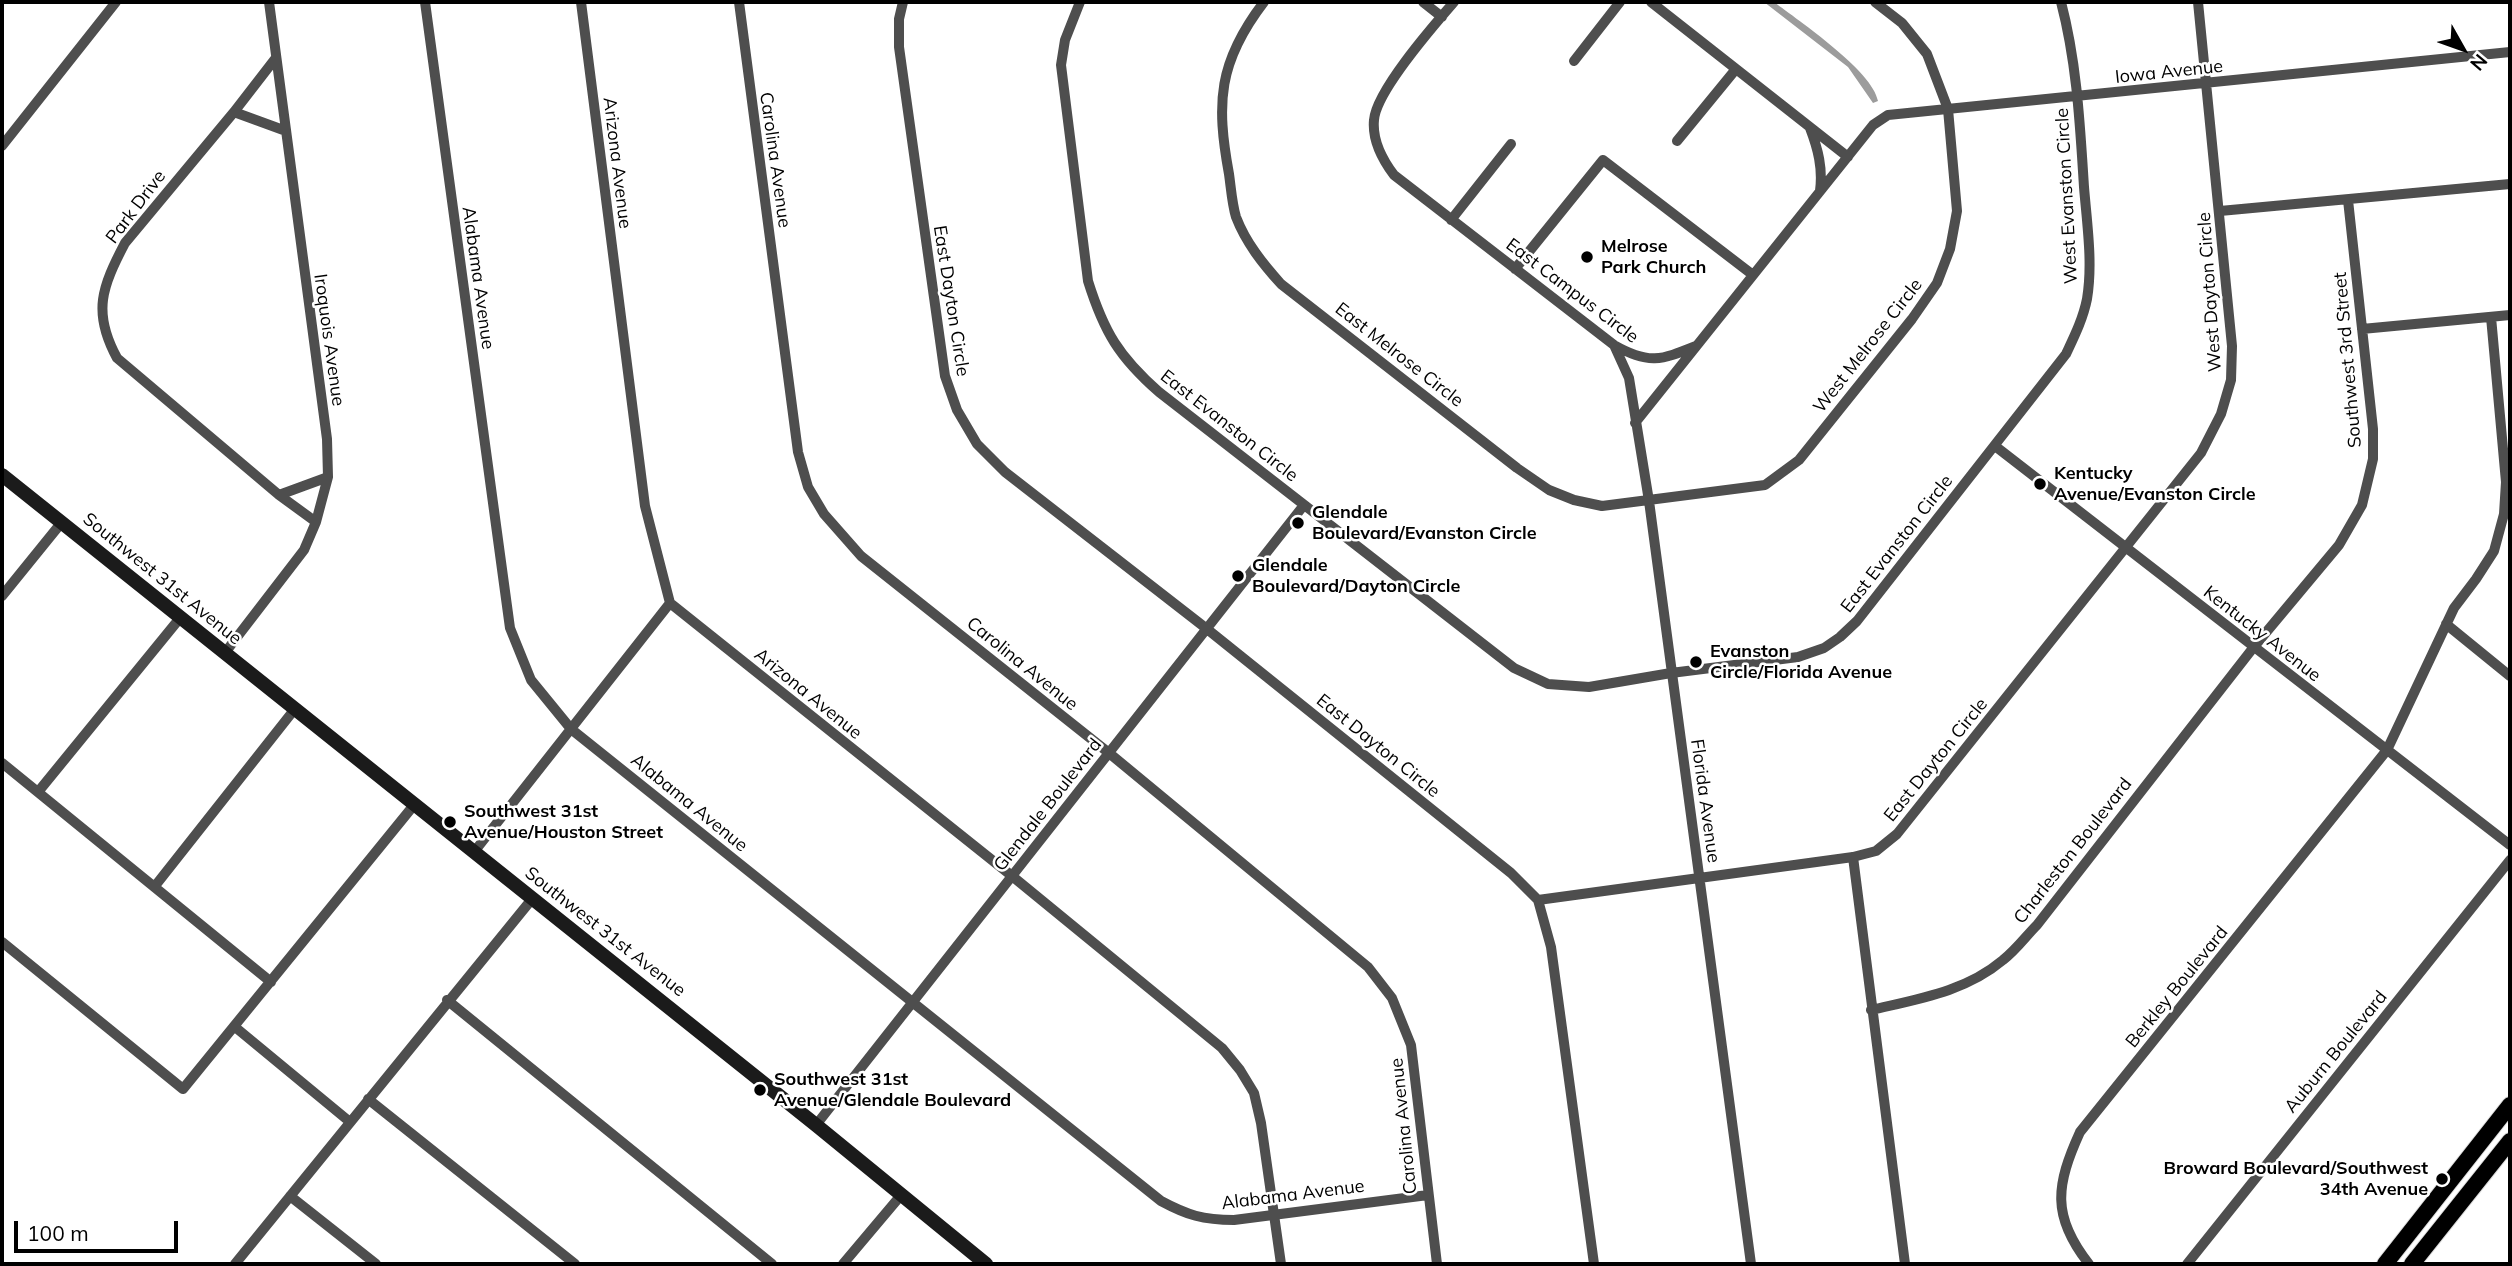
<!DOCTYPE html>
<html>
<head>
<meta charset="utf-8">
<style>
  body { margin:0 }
  #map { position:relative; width:2512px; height:1266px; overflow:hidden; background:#fff; font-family:Mulish,sans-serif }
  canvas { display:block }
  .frame { position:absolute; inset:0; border:4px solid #000; pointer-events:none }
  .north { position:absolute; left:2428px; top:14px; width:70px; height:70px; -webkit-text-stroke:5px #fff; paint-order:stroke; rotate:130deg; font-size:19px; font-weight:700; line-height:28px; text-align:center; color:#000 }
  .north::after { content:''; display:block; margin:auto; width:24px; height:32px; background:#000; clip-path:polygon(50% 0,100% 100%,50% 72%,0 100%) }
  .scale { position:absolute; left:14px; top:1221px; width:164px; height:32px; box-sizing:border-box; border:4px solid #000; border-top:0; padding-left:9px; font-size:21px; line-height:24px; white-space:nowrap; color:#000; -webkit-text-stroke:5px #fff; paint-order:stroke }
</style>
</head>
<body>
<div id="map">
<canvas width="2512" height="1266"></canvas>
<div class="frame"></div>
<div class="north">N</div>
<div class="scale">100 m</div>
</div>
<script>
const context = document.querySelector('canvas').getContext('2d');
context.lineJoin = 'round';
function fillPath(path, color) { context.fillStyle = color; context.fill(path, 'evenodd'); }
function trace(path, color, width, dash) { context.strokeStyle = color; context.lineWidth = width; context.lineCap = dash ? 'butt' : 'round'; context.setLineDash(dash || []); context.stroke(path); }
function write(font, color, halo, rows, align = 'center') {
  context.font = font + ' Mulish,sans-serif'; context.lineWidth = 5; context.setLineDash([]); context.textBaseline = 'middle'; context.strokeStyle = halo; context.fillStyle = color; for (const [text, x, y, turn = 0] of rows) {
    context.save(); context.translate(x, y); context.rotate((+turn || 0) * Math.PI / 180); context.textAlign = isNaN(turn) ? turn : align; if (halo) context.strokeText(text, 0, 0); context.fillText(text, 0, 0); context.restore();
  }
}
fillPath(new Path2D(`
  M 1764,2 L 1774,2 C 1799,21 1873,71 1878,101 L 1873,103 L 1848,67 Z`), '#9c9c9c');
const primary = new Path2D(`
  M 2385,1264 L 2510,1105
  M 2412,1264 L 2510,1141`);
trace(primary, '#dbdbdb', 18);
trace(new Path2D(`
  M 425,2 L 510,628 L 531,680 L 571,729 L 1161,1201 C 1187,1215 1203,1220 1234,1220 L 1428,1195
  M 581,2 L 645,506 L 670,603 L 1012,876 L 1222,1048 L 1240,1070 L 1254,1093 L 1261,1123 L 1281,1264
  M 739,2 L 798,452 L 808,487 L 824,514 L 861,556 L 1109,753 L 1368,967 L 1392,998 L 1411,1045 L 1437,1264
  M 903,2 L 899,19 L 899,47 L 945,376 L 957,410 L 977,444 L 1005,472 L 1207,629 L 1511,873 L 1538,900 L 1853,857 L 1876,851 L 1897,834 L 2201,453 L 2221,414 L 2231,380 L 2232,346 L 2198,2
  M 1080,2 L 1065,40 L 1061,65 L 1088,281 C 1104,332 1119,357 1159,392 L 1514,668 L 1548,684 L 1589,687 L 1671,673 L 1798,657 L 1824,648 L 1840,637 L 1857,621 L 2066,354 C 2074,337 2083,319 2087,299 C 2093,263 2087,224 2084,187 C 2080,125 2077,63 2061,2
  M 1264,2 C 1218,62 1216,103 1229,174 C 1231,188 1232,204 1236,217 C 1246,243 1263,264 1281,284 L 1517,468 L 1549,490 L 1574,500 L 1602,506 L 1765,485 L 1799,460 L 1912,319 L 1937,283 L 1950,249 L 1957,211 L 1948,109 L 1927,54 L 1902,23 L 1875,2
  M 1423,2 L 1442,17
  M 1454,2 C 1434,25 1376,91 1374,120 C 1372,141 1382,159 1394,175 L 1614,345 C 1649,365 1661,360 1696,346
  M 1651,2 L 1848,157
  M 275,59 L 234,112 L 125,243 C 102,287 92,312 117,358 L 279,495 L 316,522
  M 1574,61 L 1620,2
  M 234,112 L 286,131
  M 1810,128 C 1818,149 1823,168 1820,191
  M 1677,141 L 1736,69
  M 2,146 L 116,2
  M 2220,211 L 2510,184
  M 1451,220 L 1511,144
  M 1515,269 L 1603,160 L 1753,275
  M 2362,329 L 2510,315
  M 1614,345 L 1629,378 L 1649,501 L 1751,1264
  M 1635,423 L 1873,125 L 1888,115 L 2510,52
  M 1995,446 L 2510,845
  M 279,495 L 328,477
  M 2,596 L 62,522
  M 2446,624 L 2510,676
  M 224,654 L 304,550 L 316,522 L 328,477 L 327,439 L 269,2
  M 2,763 L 271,982
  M 38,792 L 180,618
  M 474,852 L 670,603
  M 1853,857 L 1905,1264
  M 155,886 L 294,710
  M 1538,900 L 1551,947 L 1594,1264
  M 2,942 L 183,1089 L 414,805
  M 447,1000 L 772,1264
  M 1871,1010 C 1918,999 1965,992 2003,960 C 2016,950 2026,936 2037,925 L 2253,648 L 2339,545 L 2362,505 L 2373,459 L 2373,429 L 2348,200
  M 235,1027 L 350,1122
  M 368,1099 L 575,1264
  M 816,1125 L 1304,505
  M 290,1196 L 376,1264
  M 235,1264 L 532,899
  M 843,1264 L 902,1194
  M 2089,1264 C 2051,1216 2056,1185 2080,1132 L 2387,750 L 2454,608 L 2476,579 L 2494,551 L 2504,514 L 2506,482 L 2491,317
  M 2187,1264 L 2510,860`), '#4e4e4e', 10);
trace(new Path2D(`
  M 2,475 L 816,1125 L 986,1264`), '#1b1b1b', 14);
trace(primary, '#000', 16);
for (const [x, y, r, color] of [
  [1587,257,7,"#000"],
  [2040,484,7,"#000"],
  [1298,523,7,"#000"],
  [1238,576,7,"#000"],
  [1696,662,7,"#000"],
  [450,822,7,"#000"],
  [760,1090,7,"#000"],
  [2442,1179,7,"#000"]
]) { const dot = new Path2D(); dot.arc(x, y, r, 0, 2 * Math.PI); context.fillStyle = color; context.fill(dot); trace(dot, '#fff', 2.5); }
write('18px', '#000', '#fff', [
  ["Iowa Avenue",2169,72,-6],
  ["Carolina Avenue",775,160,82],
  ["Arizona Avenue",617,163,83],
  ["West Evanston Circle",2067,196,-93],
  ["Park Drive",136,207,-53],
  ["Alabama Avenue",478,278,82],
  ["East Campus Circle",1572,291,37],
  ["West Dayton Circle",2210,292,-94],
  ["East Dayton Circle",951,301,81],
  ["Iroquois Avenue",329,340,82],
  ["West Melrose Circle",1868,346,-52],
  ["East Melrose Circle",1399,355,38],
  ["Southwest 3rd Street",2348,360,-95],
  ["East Evanston Circle",1229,426,38],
  ["East Evanston Circle",1897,544,-52],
  ["Southwest 31st Avenue",162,579,39],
  ["Kentucky Avenue",2262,634,38],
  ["Carolina Avenue",1022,664,39],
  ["Arizona Avenue",808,694,39],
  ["East Dayton Circle",1378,746,39],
  ["East Dayton Circle",1936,760,-51],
  ["Florida Avenue",1705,801,82],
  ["Alabama Avenue",689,803,39],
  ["Glendale Boulevard",1048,805,-52],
  ["Charleston Boulevard",2073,851,-52],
  ["Southwest 31st Avenue",605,932,38],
  ["Berkley Boulevard",2177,987,-51],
  ["Auburn Boulevard",2336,1052,-51],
  ["Carolina Avenue",1404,1126,-96],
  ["Alabama Avenue",1293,1195,-7]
]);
write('bold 18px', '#000', '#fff', [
  ["Melrose",1601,247],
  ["Park Church",1601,268],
  ["Kentucky",2054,474],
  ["Avenue/Evanston Circle",2054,495],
  ["Glendale",1312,513],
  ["Boulevard/Evanston Circle",1312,534],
  ["Glendale",1252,566],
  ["Boulevard/Dayton Circle",1252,587],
  ["Evanston",1710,652],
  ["Circle/Florida Avenue",1710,673],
  ["Southwest 31st",464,812],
  ["Avenue/Houston Street",464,833],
  ["Southwest 31st",774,1080],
  ["Avenue/Glendale Boulevard",774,1101],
  ["Broward Boulevard/Southwest",2428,1169,"right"],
  ["34th Avenue",2428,1190,"right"]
], 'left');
</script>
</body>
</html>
